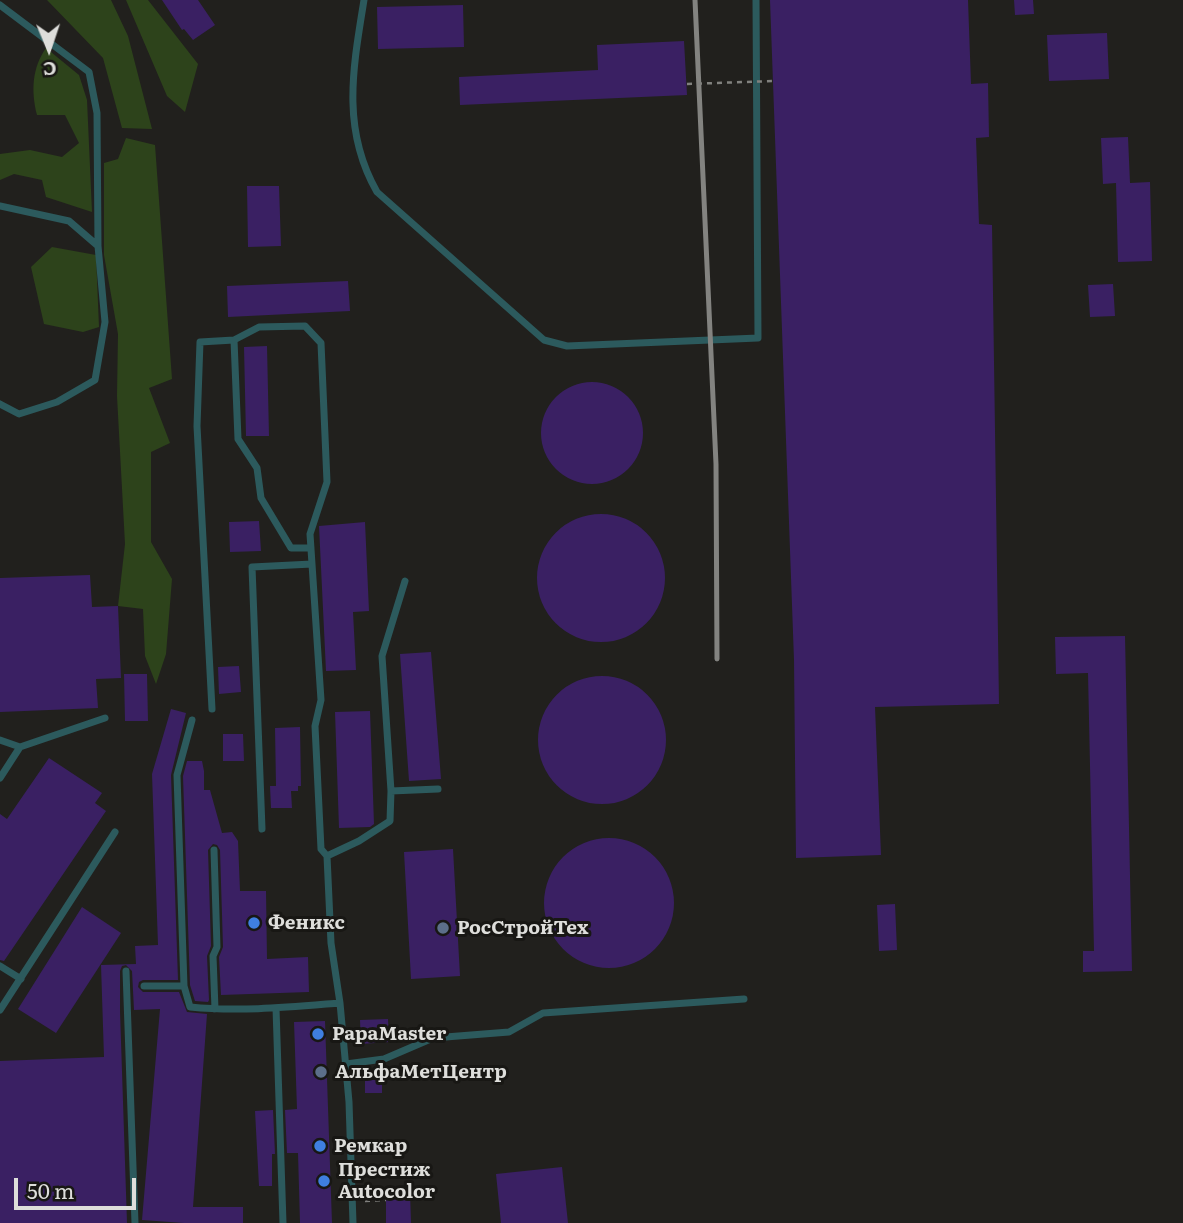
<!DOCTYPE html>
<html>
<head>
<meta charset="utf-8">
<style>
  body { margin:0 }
  #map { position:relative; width:1183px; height:1223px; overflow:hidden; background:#21201d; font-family:Literata,serif }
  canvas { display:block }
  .north { position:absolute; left:14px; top:14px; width:70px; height:70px; -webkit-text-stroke:5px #181714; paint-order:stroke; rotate:178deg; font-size:19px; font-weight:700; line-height:28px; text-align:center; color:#dededb }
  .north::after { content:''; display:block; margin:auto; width:24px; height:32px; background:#dededb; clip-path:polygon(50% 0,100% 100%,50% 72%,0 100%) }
  .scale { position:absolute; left:14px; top:1178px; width:122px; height:32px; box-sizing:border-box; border:4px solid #dededb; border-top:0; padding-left:9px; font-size:21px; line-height:24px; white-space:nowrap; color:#dededb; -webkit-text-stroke:5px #181714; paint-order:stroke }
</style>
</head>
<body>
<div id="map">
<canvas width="1183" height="1223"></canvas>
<div class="north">С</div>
<div class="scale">50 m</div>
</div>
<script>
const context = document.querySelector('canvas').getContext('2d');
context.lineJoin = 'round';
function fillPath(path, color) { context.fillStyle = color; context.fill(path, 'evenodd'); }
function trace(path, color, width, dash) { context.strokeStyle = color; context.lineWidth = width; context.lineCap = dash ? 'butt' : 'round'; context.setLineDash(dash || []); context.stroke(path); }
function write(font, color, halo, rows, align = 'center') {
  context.font = font + ' Literata,serif'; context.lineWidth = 6; context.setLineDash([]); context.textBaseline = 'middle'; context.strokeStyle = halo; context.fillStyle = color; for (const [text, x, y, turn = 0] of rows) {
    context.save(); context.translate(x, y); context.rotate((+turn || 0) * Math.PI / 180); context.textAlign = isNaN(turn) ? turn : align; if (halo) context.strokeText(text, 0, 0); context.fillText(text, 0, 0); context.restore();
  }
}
fillPath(new Path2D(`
  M 47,0 L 111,0 L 128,36 L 152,129 L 122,128 L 103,58 Z
  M 126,0 L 148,0 L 198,64 L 185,112 L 167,96 Z
  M 46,48 L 79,75 L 87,100 L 92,212 L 46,197 L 42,180 L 14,174 L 0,180 L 0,154 L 30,150 L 62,157 L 79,143 L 65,115 L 37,115 C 31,91 32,68 46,48 Z
  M 126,138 L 155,145 L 172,379 L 149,388 L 170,443 L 151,452 L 151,542 L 172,579 L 166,654 L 156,684 L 145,656 L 143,609 L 118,606 L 125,544 L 117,396 L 118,334 L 104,255 L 104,163 L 118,159 Z
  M 52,247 L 96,255 L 99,327 L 83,332 L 44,324 L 31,267 Z`), '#2d431b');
fillPath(new Path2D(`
  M 162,0 L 198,0 L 215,25 L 193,40 L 184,29 L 182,30 Z
  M 770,0 L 968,0 L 971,84 L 988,83 L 989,137 L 976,138 L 979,224 L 992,225 L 999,704 L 875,707 L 881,855 L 796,858 L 794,660 Z
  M 1014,0 L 1033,0 L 1034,14 L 1015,15 Z
  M 463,5 L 464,47 L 378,49 L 377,7 Z
  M 1107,33 L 1109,79 L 1049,81 L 1047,35 Z
  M 684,41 L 687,95 L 460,105 L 459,77 L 598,70 L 597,45 Z
  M 1128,137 L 1130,183 L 1150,182 L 1152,261 L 1118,262 L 1116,183 L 1103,184 L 1101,138 Z
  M 247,186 L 279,186 L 281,246 L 248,247 Z
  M 348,281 L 350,311 L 228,317 L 227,286 Z
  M 1113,284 L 1115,316 L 1090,317 L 1088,285 Z
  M 267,346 L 269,436 L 246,436 L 244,347 Z
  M541 433a51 51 0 1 1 102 0a51 51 0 1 1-102 0Z
  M537 578a64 64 0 1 1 128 0a64 64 0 1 1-128 0Z
  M 259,521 L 261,551 L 230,552 L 229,522 Z
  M 365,522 L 369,611 L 353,612 L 356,670 L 326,671 L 319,526 Z
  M 90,575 L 92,607 L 118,606 L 121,678 L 96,679 L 98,708 L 0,712 L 0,578 Z
  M 1125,636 L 1132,971 L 1083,972 L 1083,951 L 1094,951 L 1088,673 L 1056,674 L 1055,637 Z
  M 431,652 L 441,779 L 409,781 L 400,654 Z
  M 239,666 L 241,692 L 219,694 L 218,667 Z
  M 124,674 L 147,674 L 148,721 L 125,721 Z
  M538 740a64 64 0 1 1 128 0a64 64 0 1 1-128 0Z
  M 171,709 L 186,713 L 171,775 L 178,980 L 143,980 L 139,982 L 138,987 L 143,992 L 179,992 L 187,1012 L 207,1014 L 193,1207 L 243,1207 L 243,1223 L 184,1223 L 142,1220 L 160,1009 L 134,1010 L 132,971 L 126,965 L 122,966 L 120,971 L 120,1011 L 127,1223 L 0,1223 L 0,1061 L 104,1057 L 101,965 L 136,964 L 135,946 L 158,945 L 152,774 Z
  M 370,711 L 374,824 L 370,827 L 339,828 L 335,712 Z
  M 300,727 L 301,786 L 298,786 L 298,791 L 291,791 L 292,808 L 271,808 L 270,786 L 276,786 L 275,728 Z
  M 223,734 L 243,734 L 244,761 L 223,761 Z
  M 49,758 L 102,793 L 95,803 L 106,811 L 4,961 L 0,960 L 0,814 L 7,819 Z
  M 187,761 L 202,761 L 204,771 L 204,790 L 210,790 L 222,833 L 232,832 L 238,841 L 240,891 L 266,891 L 267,959 L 308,957 L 309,992 L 221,995 L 219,957 L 223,947 L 220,850 L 217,845 L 213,844 L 208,850 L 211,946 L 207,956 L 209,1000 L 208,1002 L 195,1001 L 190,985 L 183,776 Z
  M544 903a65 65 0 1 1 130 0a65 65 0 1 1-130 0Z
  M 453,849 L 460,976 L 411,979 L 404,852 Z
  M 895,904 L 897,950 L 879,951 L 877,905 Z
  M 82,907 L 121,933 L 56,1033 L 18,1009 Z
  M 388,1019 L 389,1042 L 361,1044 L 360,1020 Z
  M 325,1021 L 332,1223 L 300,1223 L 298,1153 L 287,1153 L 285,1110 L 297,1109 L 294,1022 Z
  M 365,1080 L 382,1080 L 382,1093 L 365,1093 Z
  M 273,1110 L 275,1154 L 272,1154 L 272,1186 L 259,1186 L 255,1111 Z
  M 562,1167 L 568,1223 L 501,1223 L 496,1174 Z
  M 410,1191 L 411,1223 L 386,1223 L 386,1192 Z`), '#3a2063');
trace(new Path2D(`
  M 365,1201 L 386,1200`), '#81817e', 2.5, [5, 5]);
trace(new Path2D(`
  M 364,0 C 353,68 341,129 377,192 L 544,340 L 567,346 L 758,338 L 756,0
  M 0,5 L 89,72 L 97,113 L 98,246
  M 0,206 L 69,221 L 98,246 L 105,322 L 95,380 L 57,402 L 19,414 L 0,404
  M 234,340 L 238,439 L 257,468 L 261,498 L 291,548 L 311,548
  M 212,709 L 197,426 L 200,342 L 234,340 L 259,327 L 305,326 L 321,343 L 327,482 L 310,534 L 321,700 L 315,726 L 321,849 L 327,856 L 331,943 L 340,1003 L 349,1102 L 353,1223
  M 192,720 L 177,775 L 184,986 L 190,1007 C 240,1012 290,1007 340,1003
  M 0,740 L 20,747
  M 0,778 L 20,747 L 105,718
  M 391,791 L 438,789
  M 262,829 L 252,567 L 312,564
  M 214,850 L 217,947 L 213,956 L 215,1009
  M 327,856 L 359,841 L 390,821 L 391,791 L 382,656 L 405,581
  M 0,966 L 21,979
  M 126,971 L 135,1223
  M 144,986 L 184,986
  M 276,1008 L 283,1223
  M 0,1010 L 115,832
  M 346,1064 L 384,1059 L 433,1038 L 509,1032 L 543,1013 L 744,999`), '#2c5a5d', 7);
trace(new Path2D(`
  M 695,0 L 716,464 L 717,659`), '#838380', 5);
trace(new Path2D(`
  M 687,84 L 773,81`), '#81817e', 2.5, [5, 5]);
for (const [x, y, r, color] of [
  [254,923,7,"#3f7fe0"],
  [443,928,7,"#5c6f8a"],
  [318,1034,7,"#3f7fe0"],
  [321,1072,7,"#5c6f8a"],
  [320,1146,7,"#3f7fe0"],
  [324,1181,7,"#3f7fe0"]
]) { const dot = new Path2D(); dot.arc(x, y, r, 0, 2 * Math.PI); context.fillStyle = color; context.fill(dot); trace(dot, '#181714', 2.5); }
write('bold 19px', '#dededb', '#181714', [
  ["Феникс",268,923],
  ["РосСтройТех",457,928],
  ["PapaMaster",332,1034],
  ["АльфаМетЦентр",335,1072],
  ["Ремкар",334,1146],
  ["Престиж",338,1170],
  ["Autocolor",338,1192]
], 'left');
</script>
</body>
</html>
